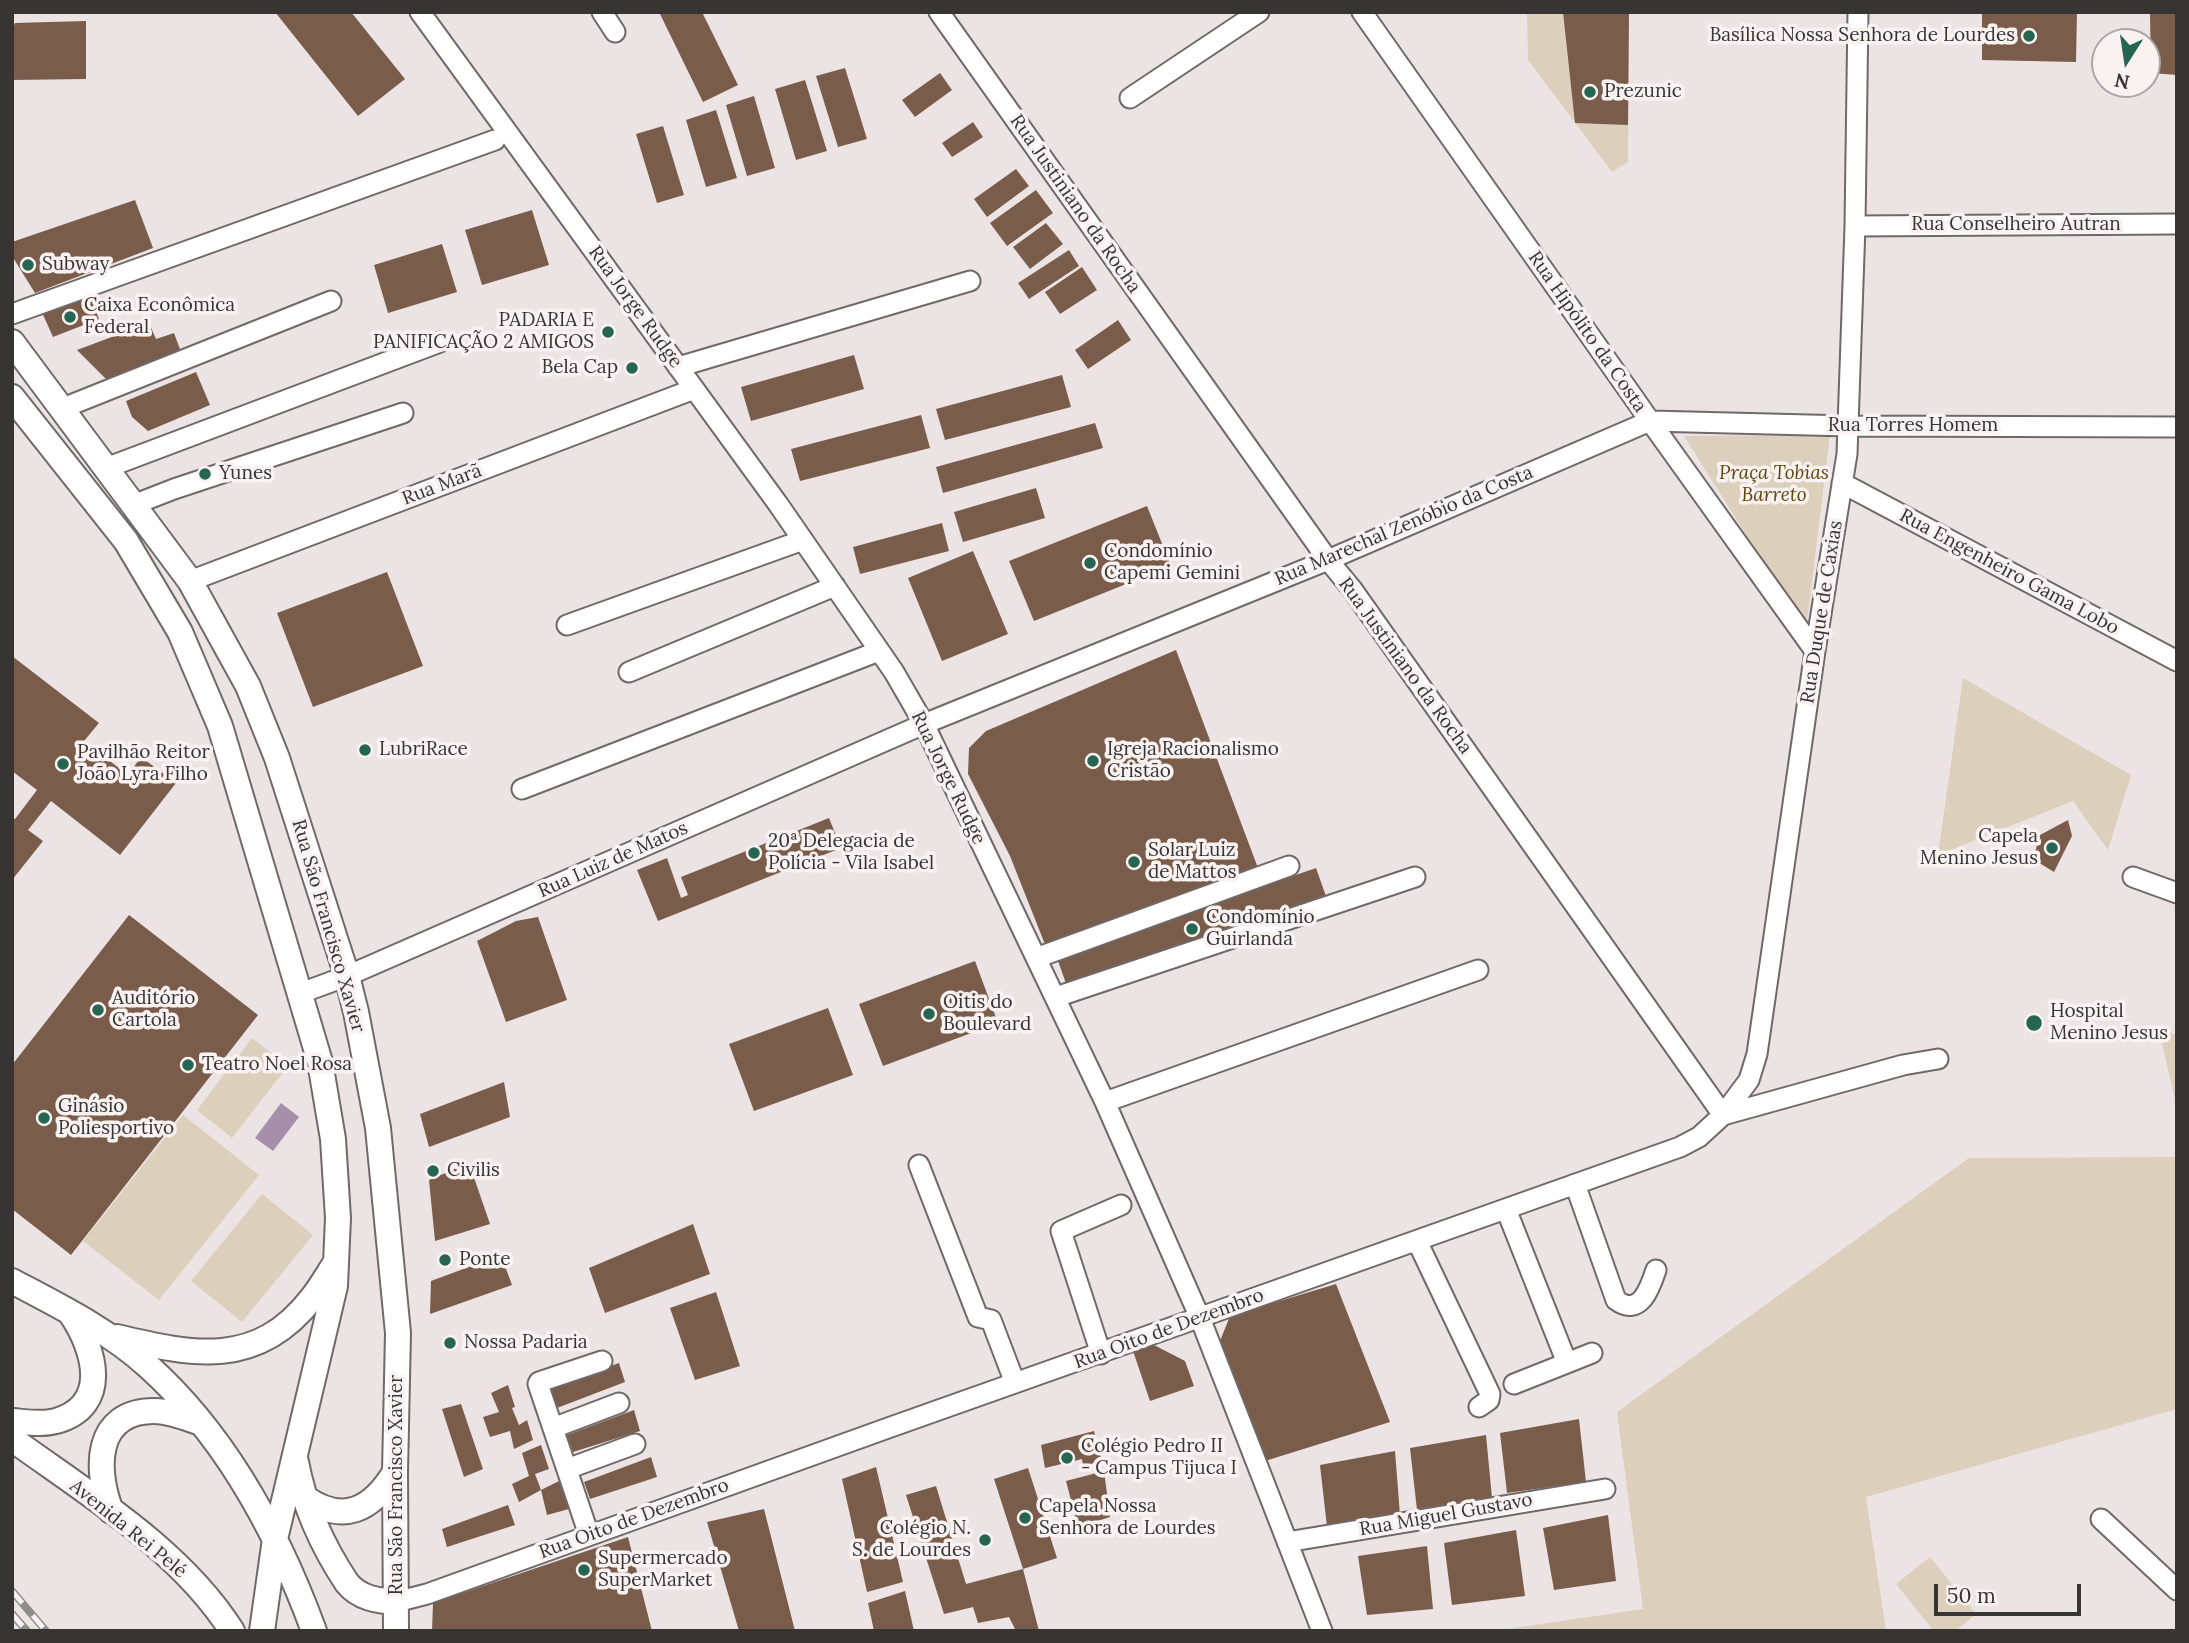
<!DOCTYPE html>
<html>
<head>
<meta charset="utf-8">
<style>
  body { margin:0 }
  #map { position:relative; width:2189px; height:1643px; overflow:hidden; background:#ece4e4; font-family:Lora,serif }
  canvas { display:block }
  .frame { position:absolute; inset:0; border:14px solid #373434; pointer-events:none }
  .north { position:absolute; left:2091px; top:28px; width:70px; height:70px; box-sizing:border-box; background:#faf2f1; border:2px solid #aca6a5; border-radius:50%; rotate:192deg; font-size:19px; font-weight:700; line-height:28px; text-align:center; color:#373434 }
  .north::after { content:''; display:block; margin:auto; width:24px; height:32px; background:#266552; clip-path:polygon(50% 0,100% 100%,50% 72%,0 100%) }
  .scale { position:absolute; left:1934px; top:1584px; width:147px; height:32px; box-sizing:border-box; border:4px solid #373434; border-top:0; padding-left:9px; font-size:21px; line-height:24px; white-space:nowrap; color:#373434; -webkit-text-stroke:5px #faf2f1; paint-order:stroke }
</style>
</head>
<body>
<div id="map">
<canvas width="2189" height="1643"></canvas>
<div class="frame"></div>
<div class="north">N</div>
<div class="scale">50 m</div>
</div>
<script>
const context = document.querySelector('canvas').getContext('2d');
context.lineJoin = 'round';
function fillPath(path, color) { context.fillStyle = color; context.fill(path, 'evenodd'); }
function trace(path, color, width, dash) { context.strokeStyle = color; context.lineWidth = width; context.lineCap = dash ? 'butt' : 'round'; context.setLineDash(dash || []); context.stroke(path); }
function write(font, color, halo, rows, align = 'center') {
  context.font = font + ' Lora,serif'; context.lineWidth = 7; context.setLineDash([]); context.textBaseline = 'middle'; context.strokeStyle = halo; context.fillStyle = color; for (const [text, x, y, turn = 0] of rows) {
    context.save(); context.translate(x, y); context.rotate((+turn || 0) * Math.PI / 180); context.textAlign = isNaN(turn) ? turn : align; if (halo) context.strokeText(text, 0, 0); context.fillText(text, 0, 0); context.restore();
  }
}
fillPath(new Path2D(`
  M 1527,12 L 1629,12 L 1628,162 L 1612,172 L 1528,60 Z
  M 1830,435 L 1806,630 L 1684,436 Z
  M 1963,678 L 2131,775 L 2108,850 L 2073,801 L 1938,855 Z
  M 2158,1026 L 2177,1036 L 2177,1108 Z
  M 252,1038 L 288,1066 L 232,1138 L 197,1110 Z
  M 183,1115 L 259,1175 L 159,1300 L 83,1241 Z
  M 2177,1157 L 2177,1409 L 1866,1497 L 1886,1631 L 1493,1631 L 1643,1609 L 1617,1412 L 1969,1158 Z
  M 262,1194 L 313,1235 L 242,1322 L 191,1281 Z
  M 1930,1557 L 1976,1614 L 1955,1631 L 1934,1631 L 1896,1584 Z`), '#dccfbb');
fillPath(new Path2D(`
  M 281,1103 L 299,1117 L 273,1151 L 255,1138 Z`), '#a58fab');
fillPath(new Path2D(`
  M 275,12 L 351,12 L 405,79 L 358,116 Z
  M 664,12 L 702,12 L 738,85 L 703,102 L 660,14 Z
  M 1563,12 L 1629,12 L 1628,125 L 1575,123 Z
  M 1982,12 L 2077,12 L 2076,62 L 1982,60 Z
  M 2150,12 L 2177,12 L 2177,75 L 2151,73 Z
  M 86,21 L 86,79 L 12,80 L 12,30 L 15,23 Z
  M 845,68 L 867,139 L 838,147 L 816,76 Z
  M 940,73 L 952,90 L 915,117 L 902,100 Z
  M 805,80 L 827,151 L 796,160 L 775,89 Z
  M 754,96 L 775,168 L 747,176 L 726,105 Z
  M 716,110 L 737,178 L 706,187 L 686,120 Z
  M 973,122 L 983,137 L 952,157 L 942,143 Z
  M 663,126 L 684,195 L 657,203 L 636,134 Z
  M 1016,169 L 1029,186 L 987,217 L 974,199 Z
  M 1036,190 L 1053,213 L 1007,246 L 990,223 Z
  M 135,200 L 153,248 L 35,293 L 12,256 L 12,242 Z
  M 532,210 L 549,265 L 482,285 L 465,230 Z
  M 1046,223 L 1063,244 L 1030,269 L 1013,247 Z
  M 442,244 L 457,292 L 388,313 L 374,265 Z
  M 1069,250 L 1079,266 L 1029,299 L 1018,283 Z
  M 1082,267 L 1097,290 L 1060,314 L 1045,292 Z
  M 88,291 L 99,319 L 53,337 L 41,310 Z
  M 1118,320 L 1131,340 L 1088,369 L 1075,350 Z
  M 149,323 L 156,339 L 174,333 L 181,352 L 106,379 L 77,350 Z
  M 854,355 L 864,389 L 751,421 L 741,387 Z
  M 196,372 L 210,405 L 148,431 L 132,417 L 126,401 Z
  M 1062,375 L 1071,407 L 945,440 L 936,409 Z
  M 921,415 L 930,448 L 800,481 L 791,449 Z
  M 1095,423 L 1103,448 L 943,493 L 936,467 Z
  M 1036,488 L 1045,518 L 963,542 L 954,512 Z
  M 1147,506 L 1171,566 L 1034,621 L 1009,561 Z
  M 942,523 L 949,551 L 860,574 L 853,547 Z
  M 973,551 L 1008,634 L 942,661 L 908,578 Z
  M 387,572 L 423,666 L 313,707 L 277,613 Z
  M 1176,650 L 1258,868 L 1046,947 L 1010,856 L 968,774 L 969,748 L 986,731 Z
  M 12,656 L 99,723 L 84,741 L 128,775 L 141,757 L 176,783 L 120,855 L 51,801 L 28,830 L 43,841 L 12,880 L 12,818 L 15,819 L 37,790 L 12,771 Z
  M 829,818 L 841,848 L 658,921 L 637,870 L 667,858 L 681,898 L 688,895 L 681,877 Z
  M 2068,820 L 2072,836 L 2054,872 L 2033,859 L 2040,835 Z
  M 1316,868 L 1327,899 L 1068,989 L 1057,958 Z
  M 129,915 L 258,1015 L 71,1255 L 12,1209 L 12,1065 Z
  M 538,917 L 567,1000 L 506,1022 L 477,941 L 516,921 Z
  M 975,961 L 998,1023 L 883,1066 L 859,1004 Z
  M 828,1008 L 853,1075 L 754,1111 L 729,1044 Z
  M 504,1082 L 510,1117 L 429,1147 L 420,1114 Z
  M 469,1163 L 490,1224 L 435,1241 L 429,1180 Z
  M 693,1224 L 710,1274 L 605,1313 L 589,1268 Z
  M 501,1255 L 512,1285 L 430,1314 L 431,1281 Z
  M 1336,1284 L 1390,1422 L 1265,1461 L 1218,1346 L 1230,1316 Z
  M 716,1292 L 740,1366 L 695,1380 L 670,1308 Z
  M 1154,1345 L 1185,1361 L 1194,1386 L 1150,1401 L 1133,1351 Z
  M 619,1363 L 625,1382 L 557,1408 L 549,1388 Z
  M 508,1385 L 515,1407 L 512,1408 L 519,1425 L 527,1420 L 533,1440 L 514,1449 L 510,1431 L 490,1437 L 483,1417 L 499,1412 L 491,1393 Z
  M 461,1404 L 483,1469 L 464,1477 L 442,1409 Z
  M 634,1410 L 640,1431 L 573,1452 L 567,1435 Z
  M 1579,1419 L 1586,1482 L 1507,1493 L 1500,1433 Z
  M 1094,1431 L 1102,1461 L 1083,1466 L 1082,1459 L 1045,1468 L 1041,1445 Z
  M 1486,1435 L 1492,1498 L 1417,1510 L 1410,1448 Z
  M 541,1445 L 549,1469 L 535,1474 L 541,1490 L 519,1502 L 512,1484 L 529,1476 L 522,1453 Z
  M 1395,1451 L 1400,1515 L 1327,1527 L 1320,1465 Z
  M 651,1457 L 657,1477 L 590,1499 L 584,1482 Z
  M 876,1467 L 903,1582 L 867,1592 L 842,1479 Z
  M 1028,1468 L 1057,1558 L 1023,1569 L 994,1479 Z
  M 1104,1471 L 1110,1517 L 1078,1527 L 1066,1481 Z
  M 559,1481 L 569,1509 L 547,1515 L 541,1490 Z
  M 936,1486 L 966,1584 L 1023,1569 L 1039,1631 L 1016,1631 L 1009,1617 L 978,1623 L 973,1607 L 944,1614 L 906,1495 Z
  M 508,1505 L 515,1525 L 447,1547 L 442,1529 Z
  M 764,1509 L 795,1631 L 739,1631 L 707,1522 Z
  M 1608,1515 L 1616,1581 L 1554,1590 L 1543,1528 Z
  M 1516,1530 L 1525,1596 L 1452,1605 L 1444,1543 Z
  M 628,1537 L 652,1631 L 432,1631 L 433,1603 Z
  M 1427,1546 L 1433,1609 L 1367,1615 L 1358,1556 Z
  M 905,1591 L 914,1631 L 874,1631 L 868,1603 Z`), '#7a5c4b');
const minor = new Path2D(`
  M 420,12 L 778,504 L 894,672 L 924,724 L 1105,1102 L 1200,1318 L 1322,1631
  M 602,12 L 615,32
  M 939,12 L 1328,560 L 1352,589 L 1723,1115
  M 1362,12 L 1650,421 L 1815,651
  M 1130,98 L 1259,12
  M 1855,226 L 2177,224
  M 12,314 L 495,140
  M 678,367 L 970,281
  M 63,408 L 331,301
  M 106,468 L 440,342
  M 1842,483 L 2177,661
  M 133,505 L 174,489 L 403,413
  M 190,581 L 694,389
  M 567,625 L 803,540
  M 629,672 L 835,586
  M 522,789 L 879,651
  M 2133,877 L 2177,893
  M 1036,958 L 1289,866
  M 301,993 L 347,976 L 924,724 L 1328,560 L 1650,421 L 1849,426 L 2177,427
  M 1056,997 L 1415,877
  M 1105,1102 L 1478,970
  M 1723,1115 L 1749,1080 L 1757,1054 L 1815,651 L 1847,454 L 1855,226 L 1858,12
  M 919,1165 L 978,1317 L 991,1320 L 1015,1383
  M 1575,1184 L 1616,1300 C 1640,1318 1650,1288 1656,1270
  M 1506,1209 L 1567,1363 L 1514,1384
  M 1417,1241 L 1490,1394 L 1489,1400 L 1479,1407
  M 1101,1354 L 1061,1231 L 1121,1205
  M 1567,1363 L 1592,1353
  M 553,1428 L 619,1403
  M 567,1469 L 635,1444
  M 2101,1519 L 2177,1590
  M 589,1535 L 538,1384 L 539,1382 L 602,1361
  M 1287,1542 L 1605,1489
  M 396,1602 L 427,1594 L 888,1428 L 1680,1147 L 1699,1137 L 1723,1115 L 1903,1065 L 1938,1059`);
const major = new Path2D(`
  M 12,342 L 190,581 L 248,686 L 277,758 L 347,976 L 356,1012 L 378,1128 L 398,1333 L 395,1472 L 396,1631
  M 12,397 L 126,541 L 180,632 L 220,726 L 320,1062 L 333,1139 L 338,1218 L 335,1286 L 275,1539 L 262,1631
  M 12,1281 C 59,1306 108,1330 148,1366 C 226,1436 278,1533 314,1631
  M 117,1337 C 193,1355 257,1369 312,1298 C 321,1287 328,1274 336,1262
  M 12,1421 C 26,1422 42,1425 56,1421 C 111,1406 95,1349 71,1314
  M 12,1439 C 88,1494 181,1550 232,1631
  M 296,1462 C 304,1505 323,1547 347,1583 C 359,1598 378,1601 396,1602
  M 304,1497 C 343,1525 372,1510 395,1472
  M 111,1511 C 95,1470 94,1411 154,1411 C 170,1411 186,1418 201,1423`);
trace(minor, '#706969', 23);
trace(major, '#706969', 28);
trace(minor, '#fff', 19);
trace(major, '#fff', 24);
const rail = new Path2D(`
  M 12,1591 L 46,1631
  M 12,1614 L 27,1631`);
trace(rail, '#918c8c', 8);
trace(rail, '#faf2f1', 5, [16]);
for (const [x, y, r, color] of [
  [2029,36,7,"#266552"],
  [1590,92,7,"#266552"],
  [28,265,7,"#266552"],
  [70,317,7,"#266552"],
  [608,332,7,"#266552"],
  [632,368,7,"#266552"],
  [205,474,7,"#266552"],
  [1090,563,7,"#266552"],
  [365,750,7,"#266552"],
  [1093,761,7,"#266552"],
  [63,764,7,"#266552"],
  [2052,848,7,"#266552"],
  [754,853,7,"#266552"],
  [1134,862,7,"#266552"],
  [1192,929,7,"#266552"],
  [98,1010,7,"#266552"],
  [929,1014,7,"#266552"],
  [2034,1023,9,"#266552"],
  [188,1065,7,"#266552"],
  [44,1118,7,"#266552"],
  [433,1171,7,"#266552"],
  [445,1260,7,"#266552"],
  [450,1343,7,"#266552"],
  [1067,1458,7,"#266552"],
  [1025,1518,7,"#266552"],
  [985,1540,7,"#266552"],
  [584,1570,7,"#266552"]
]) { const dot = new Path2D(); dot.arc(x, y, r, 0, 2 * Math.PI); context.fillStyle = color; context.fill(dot); trace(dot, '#faf2f1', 2.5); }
write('19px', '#373434', '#faf2f1', [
  ["Basílica Nossa Senhora de Lourdes",2015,36,"right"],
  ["Prezunic",1604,92],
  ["Subway",42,265],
  ["Caixa Econômica",84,306],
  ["Federal",84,328],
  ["PADARIA E",594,321,"right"],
  ["PANIFICAÇÃO 2 AMIGOS",594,343,"right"],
  ["Bela Cap",618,368,"right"],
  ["Yunes",219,474],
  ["Condomínio",1104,552],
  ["Capemi Gemini",1104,574],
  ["LubriRace",379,750],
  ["Igreja Racionalismo",1107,750],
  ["Cristão",1107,772],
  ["Pavilhão Reitor",77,753],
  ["João Lyra Filho",77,775],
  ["Capela",2038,837,"right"],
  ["Menino Jesus",2038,859,"right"],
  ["20ª Delegacia de",768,842],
  ["Polícia - Vila Isabel",768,864],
  ["Solar Luiz",1148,851],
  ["de Mattos",1148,873],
  ["Condomínio",1206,918],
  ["Guirlanda",1206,940],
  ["Auditório",112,999],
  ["Cartola",112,1021],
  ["Oitis do",943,1003],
  ["Boulevard",943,1025],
  ["Hospital",2050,1012],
  ["Menino Jesus",2050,1034],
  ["Teatro Noel Rosa",202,1065],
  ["Ginásio",58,1107],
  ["Poliesportivo",58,1129],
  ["Civilis",447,1171],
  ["Ponte",459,1260],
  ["Nossa Padaria",464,1343],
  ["Colégio Pedro II",1081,1447],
  ["- Campus Tijuca I",1081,1469],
  ["Capela Nossa",1039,1507],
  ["Senhora de Lourdes",1039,1529],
  ["Colégio N.",971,1529,"right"],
  ["S. de Lourdes",971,1551,"right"],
  ["Supermercado",598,1559],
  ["SuperMarket",598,1581]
], 'left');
write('19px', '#373434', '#faf2f1', [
  ["Rua Justiniano da Rocha",1075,204,55],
  ["Rua Conselheiro Autran",2016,225],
  ["Rua Jorge Rudge",635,307,54],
  ["Rua Hipólito da Costa",1587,332,55],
  ["Rua Torres Homem",1913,426],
  ["Rua Marã",442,485,-21],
  ["Rua Marechal Zenóbio da Costa",1404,526,-23],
  ["Rua Engenheiro Gama Lobo",2009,572,28],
  ["Rua Duque de Caxias",1822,612,-81],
  ["Rua Justiniano da Rocha",1405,666,54],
  ["Rua Jorge Rudge",948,778,64],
  ["Rua Luiz de Matos",613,860,-24],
  ["Rua São Francisco Xavier",328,926,74],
  ["Rua Oito de Dezembro",1169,1329,-20],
  ["Rua São Francisco Xavier",397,1485,-90],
  ["Rua Miguel Gustavo",1446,1515,-10],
  ["Rua Oito de Dezembro",634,1519,-20],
  ["Avenida Rei Pelé",128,1529,39]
]);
write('italic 19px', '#60450e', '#faf2f1', [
  ["Praça Tobias",1774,474],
  ["Barreto",1774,496]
]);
</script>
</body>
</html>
